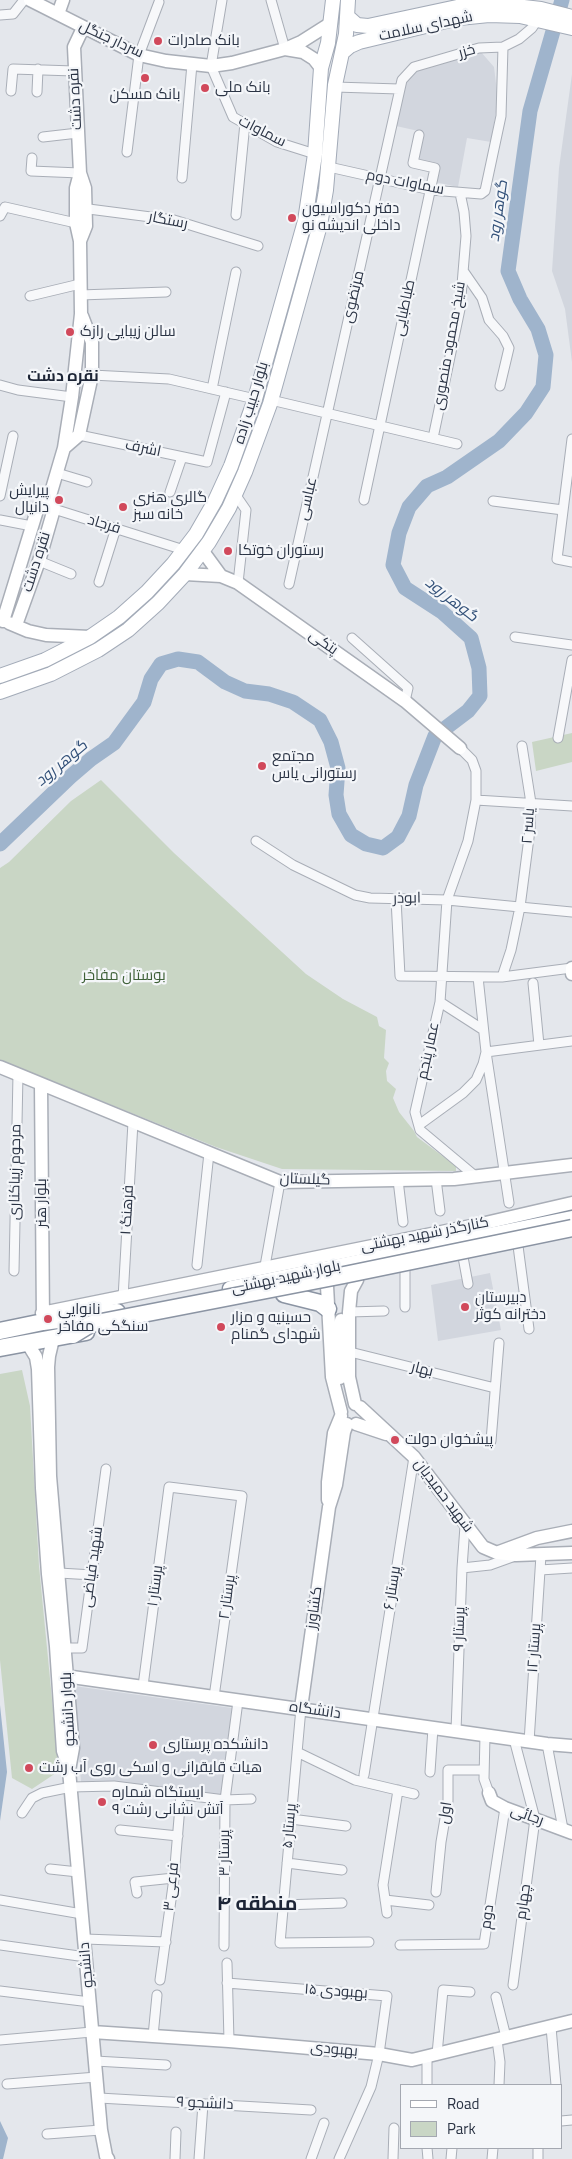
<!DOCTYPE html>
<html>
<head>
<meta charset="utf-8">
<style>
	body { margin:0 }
	#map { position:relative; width:572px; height:2159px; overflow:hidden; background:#e4e7ec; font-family:"Titillium Web",sans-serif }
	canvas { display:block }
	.legend { position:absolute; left:400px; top:2084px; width:162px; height:65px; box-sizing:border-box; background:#f4f6f9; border:1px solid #a4a8b1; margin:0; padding:6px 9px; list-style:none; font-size:15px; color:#2b3445 }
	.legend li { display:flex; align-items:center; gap:10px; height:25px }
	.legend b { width:25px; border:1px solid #a4a8b1 }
</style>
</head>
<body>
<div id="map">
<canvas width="572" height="2159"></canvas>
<ul class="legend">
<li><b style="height:6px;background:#fff"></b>Road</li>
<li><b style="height:14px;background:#c9d6c5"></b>Park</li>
</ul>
</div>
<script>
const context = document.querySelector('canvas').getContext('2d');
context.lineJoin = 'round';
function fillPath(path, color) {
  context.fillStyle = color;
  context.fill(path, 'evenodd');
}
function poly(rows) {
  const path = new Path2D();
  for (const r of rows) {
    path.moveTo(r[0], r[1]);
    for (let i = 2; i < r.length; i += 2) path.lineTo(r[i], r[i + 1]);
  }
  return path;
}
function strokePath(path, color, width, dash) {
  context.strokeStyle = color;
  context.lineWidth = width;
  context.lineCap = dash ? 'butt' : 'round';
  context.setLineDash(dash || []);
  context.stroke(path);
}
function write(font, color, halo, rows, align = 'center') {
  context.font = font + ' "Titillium Web",Cairo,sans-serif';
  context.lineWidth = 4.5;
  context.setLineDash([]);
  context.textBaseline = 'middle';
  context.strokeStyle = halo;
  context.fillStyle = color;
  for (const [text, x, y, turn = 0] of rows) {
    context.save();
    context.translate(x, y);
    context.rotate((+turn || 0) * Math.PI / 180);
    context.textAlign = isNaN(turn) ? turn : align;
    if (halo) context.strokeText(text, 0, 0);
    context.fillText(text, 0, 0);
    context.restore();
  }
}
fillPath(poly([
	[481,52,494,67,498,100,491,142,467,138,458,187,435,182,437,166,417,161,423,132,396,126,406,82,417,71],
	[572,74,572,362,565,309,552,271,559,168],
	[490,1273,501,1330,438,1341,431,1285],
	[74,1686,232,1708,220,1802,81,1782]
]), '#d2d6de');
fillPath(poly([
	[572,733,572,762,536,771,532,742],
	[101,780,174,853,306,974,343,999,377,1017,379,1026,386,1030,384,1058,389,1063,386,1071,387,1081,396,1089,393,1098,399,1112,414,1131,417,1137,456,1166,456,1171,282,1169,216,1147,0,1060,0,868,9,862,71,801],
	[22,1370,30,1406,39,1566,59,1771,32,1789,12,1778,0,1660,0,1374]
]), '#c9d6c5');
fillPath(poly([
	[0,1705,7,1772,0,1821],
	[0,2121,8,2138,3,2159,0,2159]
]), '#9fb4cc');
strokePath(poly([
	[0,844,70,777,91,759,114,743,144,702,151,679,161,664,178,659,198,662,225,682,245,691,269,694,293,702,320,720,331,742,338,768,336,795,339,814,351,835,366,844,383,848,398,837,409,816,416,785,435,736,468,711,480,696,479,668,471,638,442,612,405,588,393,565,399,533,409,507,427,486,447,477,499,441,526,413,543,387,546,355,538,329,520,299,508,271,530,111,562,0]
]), '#9fb4cc', 15);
const street = poly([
	[222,0,211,66,233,117,277,142,315,154],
	[271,0,285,49],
	[0,15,13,14,24,0],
	[335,87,399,89],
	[11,91,13,69,74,71],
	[37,92,38,69],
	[43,137,78,133],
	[127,152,139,55,159,2],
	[32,158,31,171,80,173],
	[329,167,431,190,481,194,485,191,501,116,503,47],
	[182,178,192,64],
	[81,208,174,220,258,246],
	[236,215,245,123],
	[0,216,5,207,76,223],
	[464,272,482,298,489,320,503,336,509,348,500,386],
	[80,295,166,292],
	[30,296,80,284],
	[92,375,169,379,255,399],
	[0,385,18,390,72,397],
	[212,389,236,272],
	[271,400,457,444],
	[79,435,207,462,226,392],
	[433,438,460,309,466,236,464,212,460,193],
	[572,439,557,559,572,562],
	[57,473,87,482],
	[170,492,182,457],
	[235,494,246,510,238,583],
	[0,496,13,436],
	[364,500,435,168,413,163,419,135],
	[493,501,563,510],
	[54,509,184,550],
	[0,520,32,526],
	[39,561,71,574],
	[99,582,116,528],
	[289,584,402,80,414,67,479,48,503,47,519,39,532,28,538,19],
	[515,637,572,645],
	[352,638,408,688,405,701],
	[558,738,572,660],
	[460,748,472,760,476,771,476,800,468,841,447,900,440,1002,415,1112,420,1130,475,1176],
	[476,800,572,806],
	[256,841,293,865,355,895,370,898,447,900,572,912],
	[396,899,400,976,502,977,572,968],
	[502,977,511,950,520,907,530,830,531,803,522,746],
	[533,983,539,1045],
	[440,1002,482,1029],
	[419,1125,463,1093,476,1080,483,1064,486,1052,478,977],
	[436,1179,440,1211],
	[398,1180,403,1222],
	[509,1203,486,1052,572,1041],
	[518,1246,529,1329],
	[463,1257,468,1284],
	[197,1265,209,1153],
	[265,1266,280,1182],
	[405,1270,405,1307],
	[14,1271,18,1074],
	[123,1298,133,1122],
	[349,1312,384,1311],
	[350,1352,495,1388],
	[491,1441,499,1343],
	[462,1568,490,1565,515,1556],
	[540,1570,572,1568],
	[59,1573,93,1575],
	[65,1648,82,1648,106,1469],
	[143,1686,169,1487,242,1496,214,1697],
	[301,1708,280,1943,369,1942],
	[456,1731,462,1568,465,1526],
	[485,1735,484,1779,489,1793],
	[529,1742,541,1555],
	[547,1744,563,1829],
	[297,1752,355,1780,414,1794],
	[430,1772,433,1728],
	[364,1775,414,1457],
	[22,1813,32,1798,42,1793,71,1787,114,1786,225,1800,251,1799],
	[291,1819,346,1826],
	[120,1830,178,1836],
	[287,1863,342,1870],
	[50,1869,78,1872],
	[436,1892,441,1842,448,1801,448,1770,484,1770],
	[137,1893,135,1882,174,1878],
	[0,1900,82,1914],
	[385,1900,429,1905],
	[283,1905,342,1903],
	[387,1913,383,1885,398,1790],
	[85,1939,166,1942],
	[0,1945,86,1957],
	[400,1945,484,1944,505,1808],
	[224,1946,225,1800,238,1701],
	[227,1963,229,2041],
	[160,1980,174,1878,181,1794],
	[227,1983,387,1996,379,2054,371,2087,339,2159],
	[513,1985,535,1819,514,1739],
	[0,1991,90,2002],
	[496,1997,506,2037],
	[551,2027,556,2085],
	[153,2036,157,1995],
	[0,2040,92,2032],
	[497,2040,500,2062,499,2085],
	[437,2054,443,1990,470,1992],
	[95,2061,166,2065],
	[7,2084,97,2077],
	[427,2085,427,2057],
	[99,2098,311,2110],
	[561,2121,572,2120],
	[47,2134,101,2130],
	[427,2148,428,2159],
	[175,2159,176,2132],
	[199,2159,203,2104],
	[311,2159,324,2123],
	[393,2159,394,2128],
	[451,2159,452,2148],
	[492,2159,493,2148],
	[538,2159,538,2148]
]);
const secondary = poly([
	[30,0,139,55,166,61,211,66,232,63,285,49,301,42,331,23],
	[58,14,63,0],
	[285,49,303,52,314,59,321,68],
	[80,173,85,188,86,226,80,241],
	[64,448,79,435,92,375,92,342,82,316],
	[202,550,221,576],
	[185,574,221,576,238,583,405,701,460,748],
	[3,621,38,507,49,499,64,448,72,397,81,314,80,241,76,223,76,188,80,173,74,47,83,28],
	[9,623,28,631,46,635,90,637],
	[16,625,39,561,54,509,49,499],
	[572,968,572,974],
	[0,1067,280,1182,454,1179,572,1165],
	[41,1084,43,1321],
	[327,1286,332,1377,341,1412],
	[42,1313,481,1224,572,1203],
	[53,1339,49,1356,48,1367,50,1476,73,1748,69,1770,101,2130,106,2156,108,2159],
	[28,1344,36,1357,38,1369,42,1488,48,1574,56,1646,63,1751,69,1768],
	[340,1378,341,1320],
	[355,1404,349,1377,349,1312,351,1291,357,1280],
	[360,1407,414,1457,483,1547,497,1553,516,1555,572,1553],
	[356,1424,386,1434],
	[328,1500,328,1482,334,1433,341,1416],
	[499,1552,537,1538,572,1531],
	[58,1675,547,1744,572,1746],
	[301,1708,329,1507,336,1485,344,1432,347,1424],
	[489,1793,492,1801,505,1808,572,1833],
	[92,2032,229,2041,379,2054,412,2060,572,2021]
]);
const primary = poly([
	[348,17,357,25,368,26,457,7,490,3,541,9,572,17],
	[343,52,350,46,359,42,459,18,489,15,520,16,572,28],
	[0,676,45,660,90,637,119,617,147,592,173,564,196,534,215,501,231,466,255,399,305,221,315,154,321,68,328,43,333,0],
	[0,692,51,674,98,650,128,630,158,603,185,574,209,542,229,508,245,472,270,404,320,225,326,190,335,85,346,34,348,0]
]);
const highway = poly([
	[231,1289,572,1219],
	[284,1294,320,1303,328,1309],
	[0,1331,43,1322,117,1312],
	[0,1348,86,1332]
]);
strokePath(street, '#a9aeb7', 11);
strokePath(secondary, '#a9aeb7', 15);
strokePath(primary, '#a3abb8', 16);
strokePath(highway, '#8b94a3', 19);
strokePath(street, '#f7f8fa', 9);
strokePath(secondary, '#fff', 12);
strokePath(primary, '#fff', 14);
strokePath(highway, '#fff', 16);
const highwayBridge = poly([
	[73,1335,91,1324,344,1275,572,1228]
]);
strokePath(highwayBridge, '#8b94a3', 19, []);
strokePath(highwayBridge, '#fff', 16);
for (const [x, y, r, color] of [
	[158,41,5,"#d1495b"],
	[145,78,5,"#d1495b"],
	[205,88,5,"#d1495b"],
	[292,218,5,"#d1495b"],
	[70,332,5,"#d1495b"],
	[59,500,5,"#d1495b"],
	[123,507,5,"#d1495b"],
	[228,551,5,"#d1495b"],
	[262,766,5,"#d1495b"],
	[465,1307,5,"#d1495b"],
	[48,1319,5,"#d1495b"],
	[221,1327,5,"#d1495b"],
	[395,1440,5,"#d1495b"],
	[153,1745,5,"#d1495b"],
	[29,1768,5,"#d1495b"],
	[102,1802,5,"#d1495b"]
]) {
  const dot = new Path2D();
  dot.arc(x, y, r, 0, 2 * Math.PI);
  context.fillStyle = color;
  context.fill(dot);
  strokePath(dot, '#f4f6f9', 2);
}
write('15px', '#2b3445', '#f4f6f9', [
	["شهدای سلامت",426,27,-12],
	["سردار جنگل",111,40,25],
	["خزر",467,52,-15],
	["نقره دشت",76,99,-93],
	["سماوات",262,132,27],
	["سماوات دوم",405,183,11],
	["رستگار",168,221,11],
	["مرتضوی",354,297,-77],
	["طباطبایی",405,308,-78],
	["شیخ محمود منصوری",450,346,-80],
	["بلوار حبیب زاده",252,403,-73],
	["اشرف",143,449,12],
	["عباسی",308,499,-77],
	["فرجاد",104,525,17],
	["نقره دشت",37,562,-72],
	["پتکی",323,643,35],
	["یاسر ۲",529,826,-86],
	["ابوذر",407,899,-1],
	["عمار پنجم",429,1051,-78],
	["مرحوم زیباکناری",16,1172,-89],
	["گیلستان",305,1180,2],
	["بلوار هنر",42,1203,-90],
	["فرهنگ ۱",128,1210,-87],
	["کنارگذر شهید بهشتی",425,1235,-11],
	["بلوار شهید بهشتی",286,1278,-12],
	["بهار",422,1370,14],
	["شهید حمیدیان",443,1496,53],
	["شهید فیاضی",93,1567,-82],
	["پرستار ۱",156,1586,-83],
	["پرستار ۶",393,1588,-81],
	["پرستار ۲",228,1597,-82],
	["کشاورز",315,1608,-82],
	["پرستار ۹",460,1629,-88],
	["پرستار ۱۲",535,1648,-86],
	["بلوار دانشجو",69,1709,-93],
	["دانشگاه",315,1711,8],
	["اول",446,1813,-81],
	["رجائی",527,1816,20],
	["پرستار ۵",290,1826,-85],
	["پرستار ۳",225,1853,-90],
	["فرعی ۳",172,1887,-84],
	["چهارم",524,1902,-82],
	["دوم",488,1917,-82],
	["دانشجو",87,1965,-95],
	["بهبودی ۱۵",336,1992,4],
	["بهبودی",334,2050,5],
	["دانشجو ۹",205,2104,3]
]);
write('15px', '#2b3445', '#f4f6f9', [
	["بانک صادرات",168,41],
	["بانک ملی",215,88],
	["بانک مسکن",145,95,"center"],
	["دفتر دکوراسیون",302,209],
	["داخلی اندیشه نو",302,226],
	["سالن زیبایی رازک",80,332],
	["پیرایش",49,491,"right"],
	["دانیال",49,508,"right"],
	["گالری هنری",133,498],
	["خانه سبز",133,515],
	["رستوران خوتکا",238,551],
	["مجتمع",272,757],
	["رستورانی یاس",272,774],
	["دبیرستان",475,1298],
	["دخترانه کوثر",475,1315],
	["نانوایی",58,1310],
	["سنگکی مفاخر",58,1327],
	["حسینیه و مزار",231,1318],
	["شهدای گمنام",231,1335],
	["پیشخوان دولت",405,1440],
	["دانشکده پرستاری",163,1745],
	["هیات قایقرانی و اسکی روی آب رشت",39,1768],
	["ایستگاه شماره",112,1793],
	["۹ آتش نشانی رشت",112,1810]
], 'left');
write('15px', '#3f6138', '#f4f6f9', [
	["بوستان مفاخر",124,976]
]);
write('italic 16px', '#34527a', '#f4f6f9', [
	["گوهر رود",499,211,-82],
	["گوهر رود",451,600,38],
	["گوهر رود",62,764,-40]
]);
write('bold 16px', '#1d2536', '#f4f6f9', [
	["نقره دشت",63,377]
]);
write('bold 20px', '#1d2536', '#f4f6f9', [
	["منطقه ۴",257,1905]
]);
</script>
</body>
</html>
